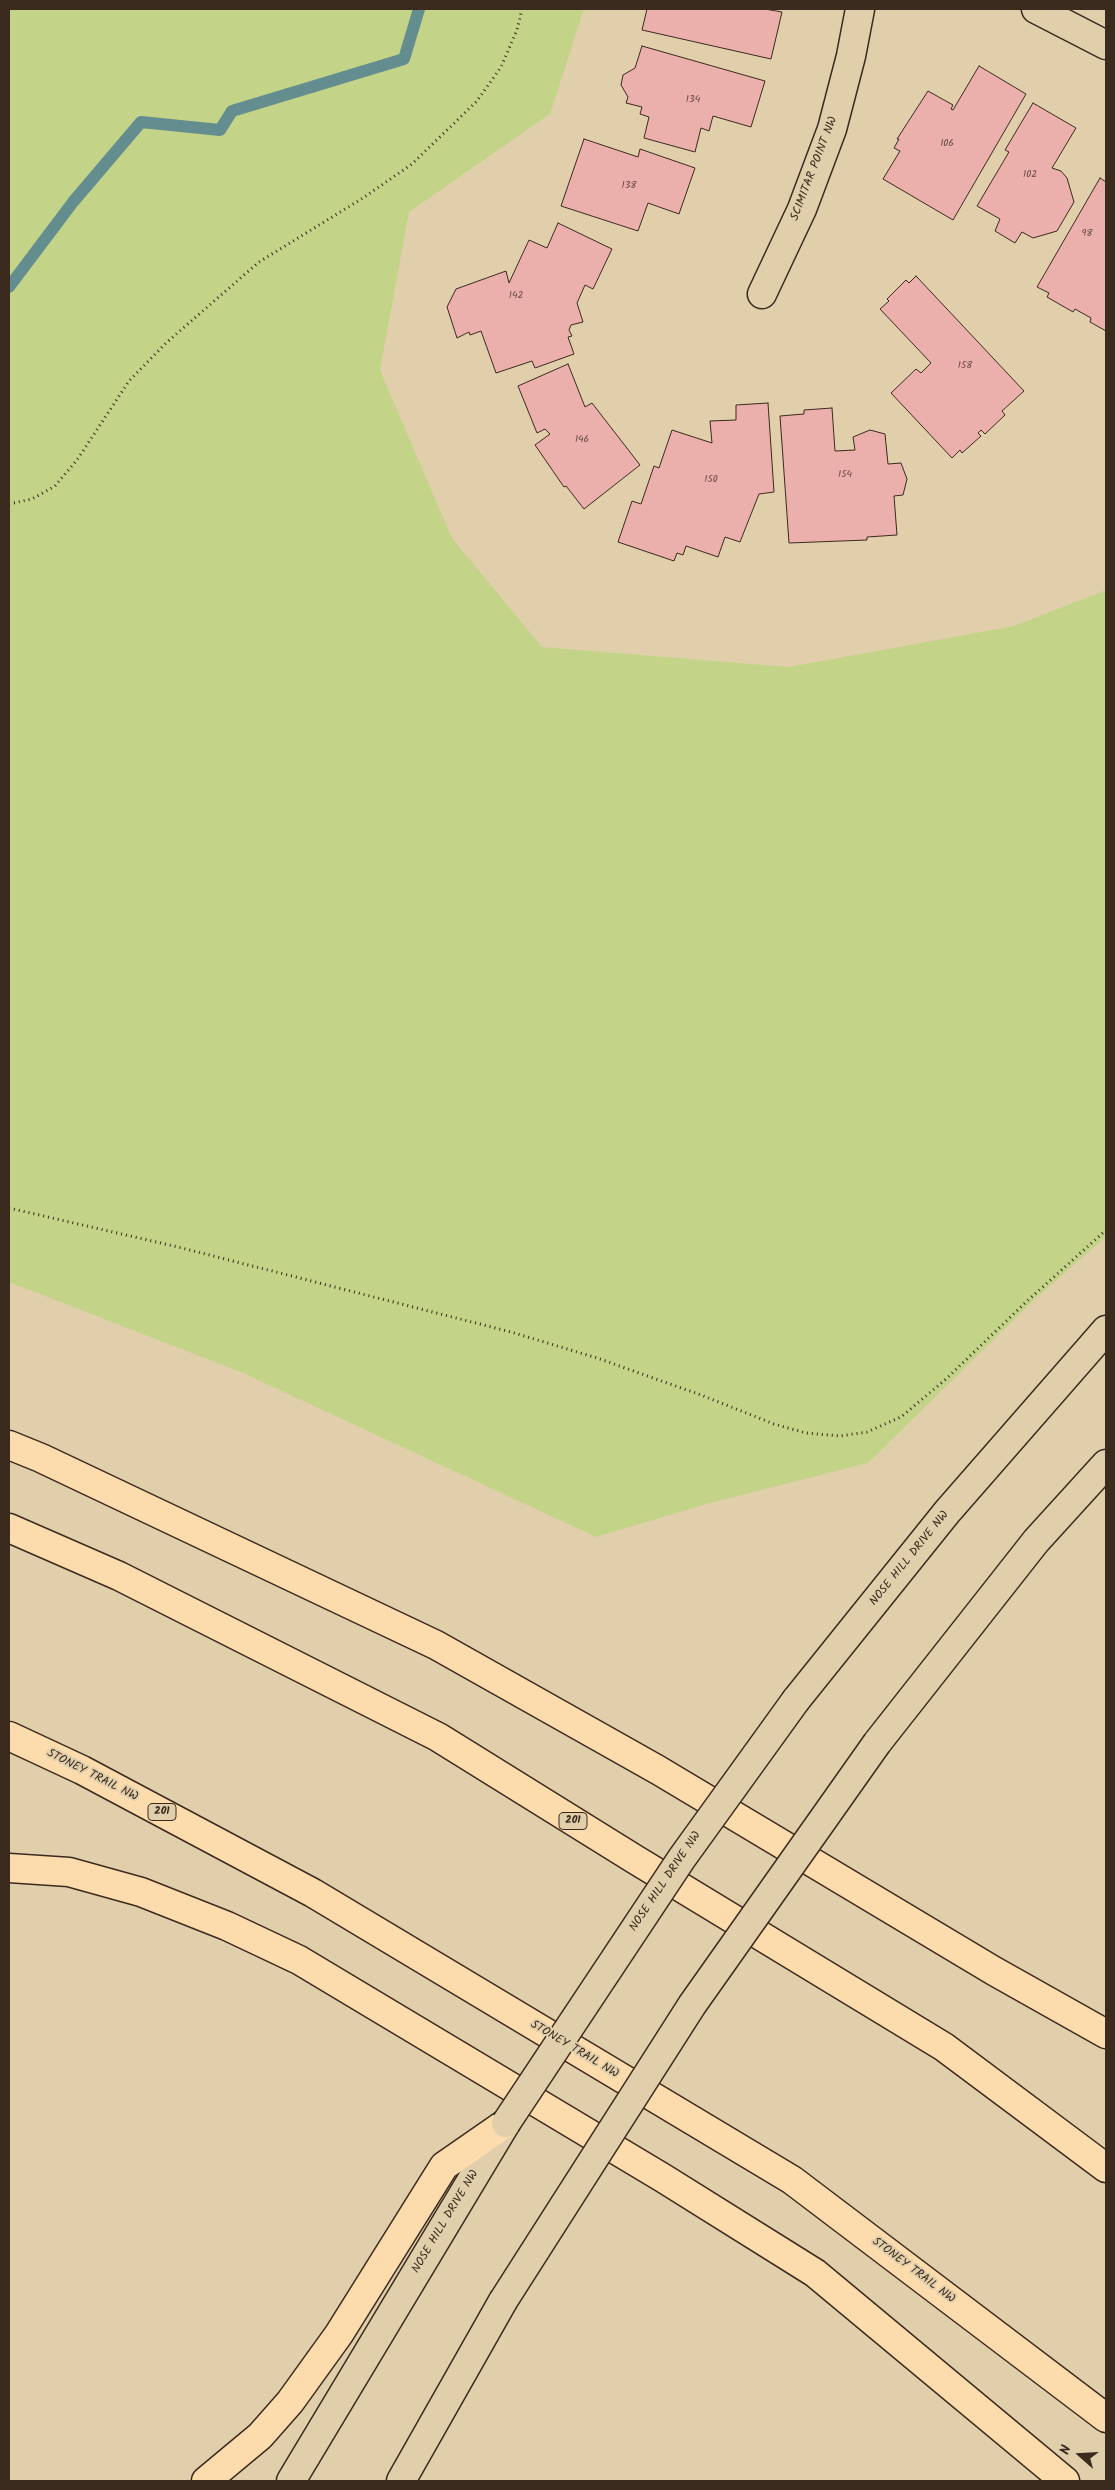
<!DOCTYPE html>
<html>
<head>
<meta charset="utf-8">
<style>
	body { margin:0 }
	#map { position:relative; width:1115px; height:2490px; overflow:hidden; background:#e1cfac; font-family:Kalam,sans-serif }
	canvas { display:block }
	.frame { position:absolute; inset:0; border:10px solid #3b2a1e; pointer-events:none }
	.north { position:absolute; left:1055px; top:2430px; width:50px; height:50px; -webkit-text-stroke:4px #e1cfac; paint-order:stroke; rotate:289deg; font-size:14px; font-weight:700; line-height:20px; text-align:center; color:#3b2a1e }
	.north::after { content:''; display:block; margin:auto; width:18px; height:22px; background:#3b2a1e; clip-path:polygon(50% 0,100% 100%,50% 72%,0 100%) }
</style>
</head>
<body>
<div id="map">
<canvas width="1115" height="2490"></canvas>
<div class="frame"></div>
<div class="north">N</div>
</div>
<script>
const context = document.querySelector('canvas').getContext('2d');
context.lineJoin = 'round';
function fillPath(path, color) {
  context.fillStyle = color;
  context.fill(path, 'evenodd');
}
function poly(rows) {
  const path = new Path2D();
  for (const r of rows) {
    path.moveTo(r[0], r[1]);
    for (let i = 2; i < r.length; i += 2) path.lineTo(r[i], r[i + 1]);
  }
  return path;
}
function strokePath(path, color, width, dash) {
  context.strokeStyle = color;
  context.lineWidth = width;
  context.lineCap = dash ? 'butt' : 'round';
  context.setLineDash(dash || []);
  context.stroke(path);
}
function write(font, color, halo, rows, align = 'center') {
  context.font = font + ' Kalam,sans-serif';
  context.lineWidth = 4;
  context.setLineDash([]);
  context.textBaseline = 'middle';
  context.strokeStyle = halo;
  context.fillStyle = color;
  for (const [text, x, y, turn = 0] of rows) {
    context.save();
    context.translate(x, y);
    context.rotate((+turn || 0) * Math.PI / 180);
    context.textAlign = isNaN(turn) ? turn : align;
    if (halo) context.strokeText(text, 0, 0);
    context.fillText(text, 0, 0);
    context.restore();
  }
}
fillPath(poly([
	[9,9,584,9,550,114,409,212,380,370,452,538,542,647,789,667,1014,626,1106,590,1106,1237,1035,1299,868,1463,710,1503,596,1537,243,1373,9,1282]
]), '#c3d488');
strokePath(poly([
	[9,287,73,202,141,122,220,130,232,111,404,59,419,9]
]), '#648d8f', 12);
const building = poly([
	[647,9,765,9,782,12,771,59,642,30,647,9],
	[642,46,765,81,751,127,713,116,709,131,701,128,695,152,644,138,649,117,640,114,642,107,626,103,628,97,621,85,623,75,635,68,642,46],
	[979,66,1026,94,953,220,883,179,900,151,894,148,899,139,897,139,928,91,953,105,951,109,953,110,979,66],
	[1033,103,1076,128,1052,168,1061,171,1067,178,1074,202,1057,231,1033,238,1022,232,1015,243,995,231,1000,219,977,206,1009,152,1005,150,1033,103],
	[584,139,638,157,640,149,695,168,679,214,648,203,638,231,561,206,584,139],
	[1100,178,1106,182,1106,331,1090,322,1091,318,1075,309,1073,312,1047,297,1049,293,1037,287,1100,178],
	[558,223,612,249,593,289,585,285,577,303,583,322,571,325,569,330,572,336,568,337,574,354,535,368,532,361,496,373,481,331,470,335,469,332,457,338,447,307,456,289,506,271,509,283,529,240,547,248,558,223],
	[916,276,1024,391,1002,411,1005,415,985,434,981,430,978,433,981,436,962,453,960,450,952,458,891,393,916,369,921,373,931,363,880,309,889,301,887,299,906,280,909,283,916,276],
	[568,364,585,407,592,403,640,465,584,509,566,486,564,487,535,445,550,434,545,429,537,433,518,386,568,364],
	[768,403,774,492,759,494,740,542,725,537,718,557,686,546,683,555,677,553,674,561,618,542,632,501,641,504,654,466,659,468,672,430,712,443,710,421,736,420,736,405,768,403],
	[832,408,835,451,855,450,853,437,870,430,885,434,888,464,901,463,907,479,903,495,894,496,897,535,867,537,867,540,789,543,780,416,804,414,804,410,832,408]
]);
fillPath(building, '#ebafac');
strokePath(building, '#3b2a1e', 1);
const minor = poly([
	[1036,9,1106,45],
	[762,294,802,209,832,129,851,56,860,9]
]);
const secondary = poly([
	[796,1700,947,1512,1106,1330],
	[877,1743,1036,1541,1106,1464],
	[291,2481,506,2123],
	[401,2481,503,2301]
]);
const motorway = poly([
	[9,1445,41,1458,436,1645,658,1770,994,1971,1106,2034],
	[9,1528,119,1576,438,1737,636,1860,944,2047,1106,2168],
	[9,1736,82,1770,313,1893,792,2180,1106,2418],
	[9,1868,69,1872,141,1892,227,1926,299,1960,663,2178,815,2273,1065,2481],
	[206,2481,260,2436,290,2402,339,2334,444,2166,506,2123]
]);
strokePath(minor, '#3b2a1e', 31);
strokePath(secondary, '#3b2a1e', 31);
strokePath(motorway, '#3b2a1e', 31);
strokePath(poly([
	[9,504,32,499,55,486,77,460,129,381,166,343,259,262,363,198,412,164,477,101,501,67,517,30,522,9],
	[9,1208,178,1247,511,1332,597,1358,701,1395,774,1424,806,1433,840,1436,867,1432,901,1417,946,1379,1025,1303,1106,1230]
]), '#3b2a1e', 3, [1, 4]);
strokePath(minor, '#e1cfac', 28);
strokePath(secondary, '#e1cfac', 28);
strokePath(motorway, '#fcdcac', 28);
const secondaryBridge = poly([
	[506,2123,682,1858,796,1700],
	[503,2301,692,2005,877,1743]
]);
strokePath(secondaryBridge, '#3b2a1e', 31, []);
strokePath(secondaryBridge, '#e1cfac', 28);
write('10px', '#674b42', null, [
	["134",693,100],
	["106",947,144],
	["102",1030,175],
	["138",629,186],
	["98",1087,234],
	["142",516,296],
	["158",965,366],
	["146",582,440],
	["154",845,475],
	["150",711,480]
]);
for (const [x, y, w] of [
	[162,1812,28],
	[573,1821,28]
]) {
  const box = new Path2D();
  box.roundRect(x - w / 2, y - 8.5, w, 17, 4);
  context.fillStyle = '#e1cfac';
  context.fill(box);
  strokePath(box, '#3b2a1e', 1);
}
write('bold 11px', '#3b2a1e', null, [
	["201",162,1812],
	["201",573,1821]
]);
write('12px', '#3b2a1e', '#e1cfac', [
	["SCIMITAR POINT NW",815,169,-69],
	["NOSE HILL DRIVE NW",910,1559,-51],
	["STONEY TRAIL NW",92,1776,27],
	["NOSE HILL DRIVE NW",666,1882,-56],
	["STONEY TRAIL NW",574,2050,31],
	["NOSE HILL DRIVE NW",446,2222,-59],
	["STONEY TRAIL NW",913,2271,37]
]);
</script>
</body>
</html>
